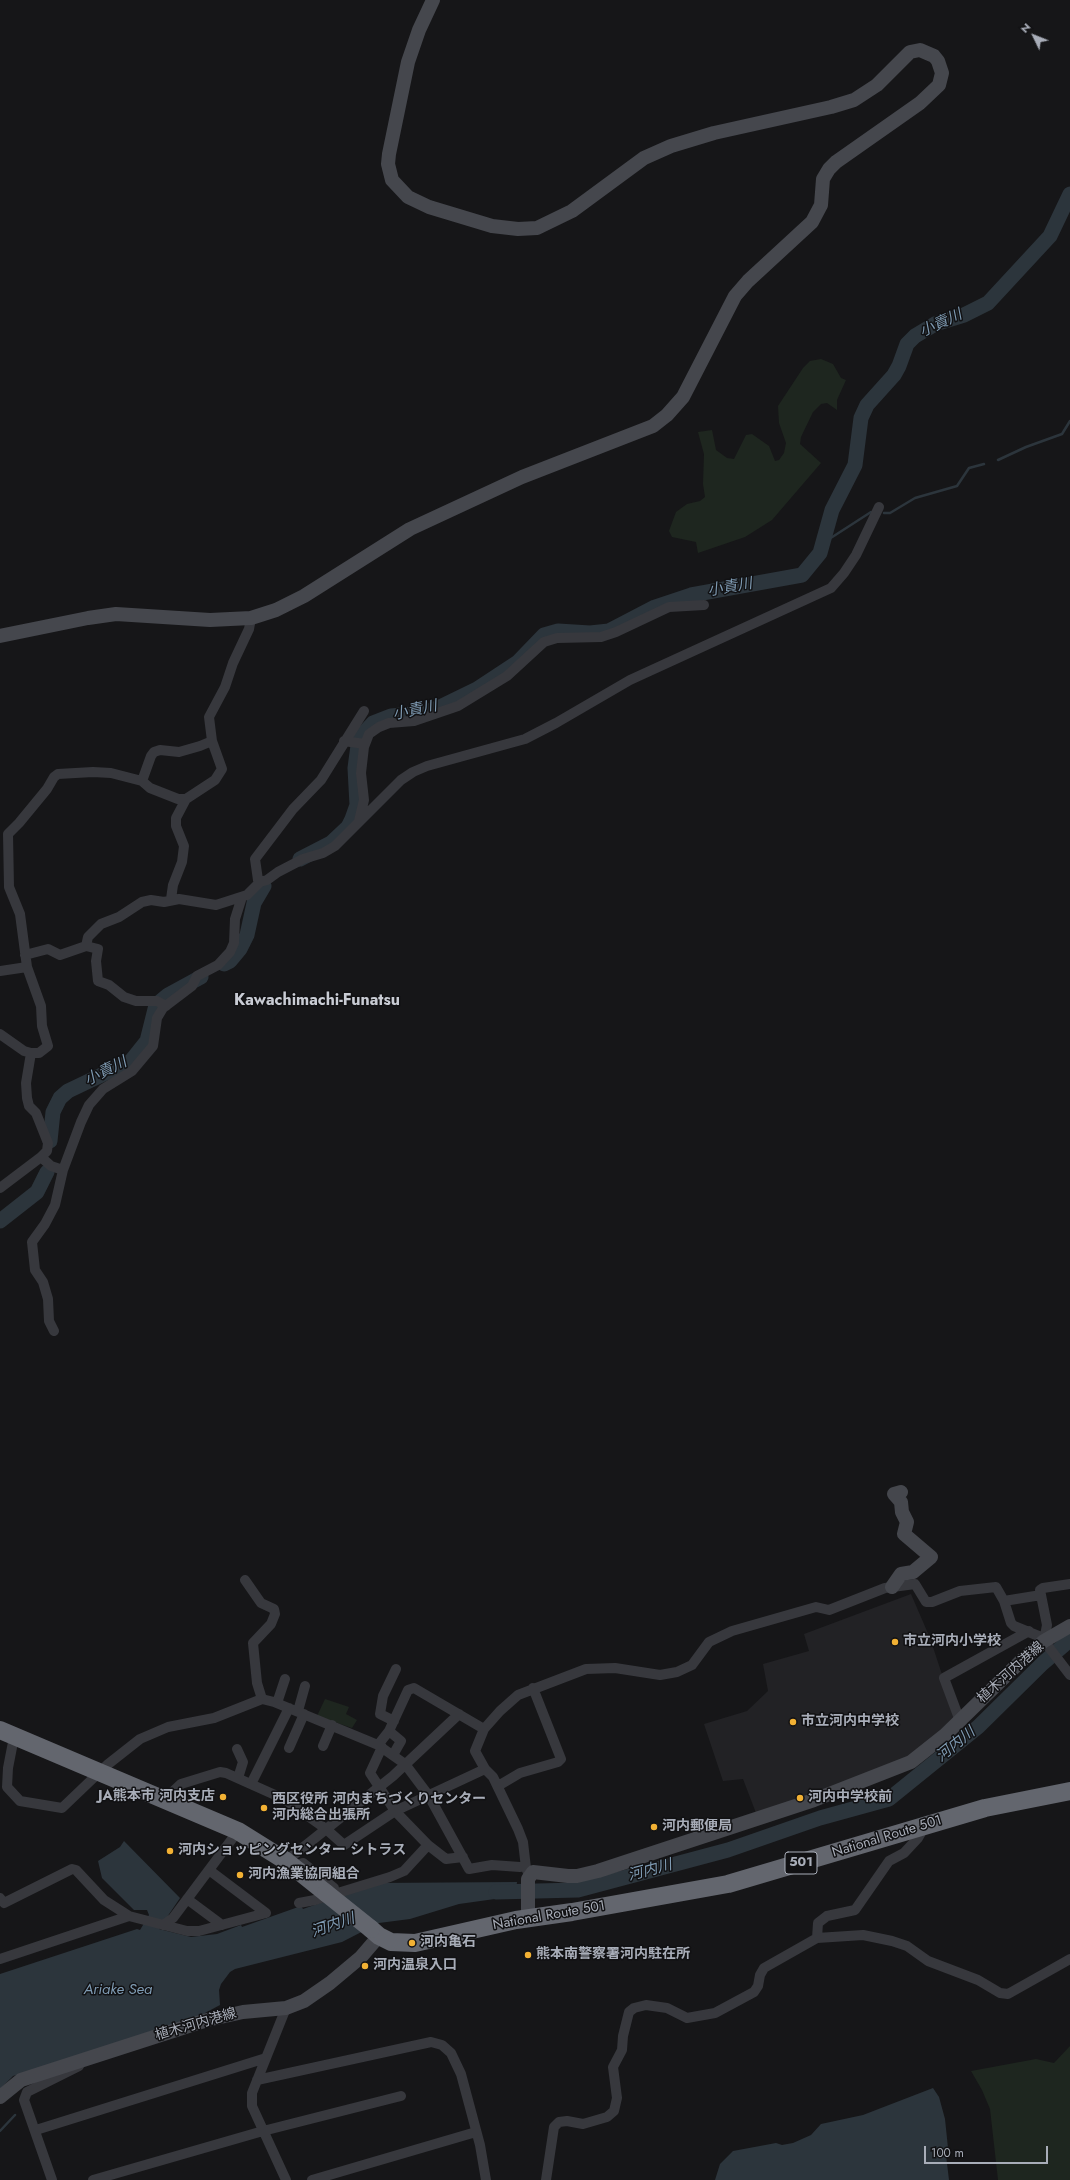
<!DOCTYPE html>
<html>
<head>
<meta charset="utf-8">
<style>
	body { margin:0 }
	#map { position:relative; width:1070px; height:2180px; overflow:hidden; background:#161618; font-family:Jost,sans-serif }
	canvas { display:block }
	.north { position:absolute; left:1014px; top:16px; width:40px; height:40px; -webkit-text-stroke:3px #111113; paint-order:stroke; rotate:313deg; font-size:11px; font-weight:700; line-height:16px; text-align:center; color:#a8adb8 }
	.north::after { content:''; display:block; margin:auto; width:14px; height:18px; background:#a8adb8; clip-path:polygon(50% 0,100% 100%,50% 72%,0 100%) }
	.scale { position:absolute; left:924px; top:2146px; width:124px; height:18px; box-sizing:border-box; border:2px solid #a8adb8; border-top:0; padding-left:5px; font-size:12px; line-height:14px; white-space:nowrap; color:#a8adb8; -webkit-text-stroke:3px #111113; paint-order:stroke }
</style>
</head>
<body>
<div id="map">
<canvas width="1070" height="2180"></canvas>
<div class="north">N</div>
<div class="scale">100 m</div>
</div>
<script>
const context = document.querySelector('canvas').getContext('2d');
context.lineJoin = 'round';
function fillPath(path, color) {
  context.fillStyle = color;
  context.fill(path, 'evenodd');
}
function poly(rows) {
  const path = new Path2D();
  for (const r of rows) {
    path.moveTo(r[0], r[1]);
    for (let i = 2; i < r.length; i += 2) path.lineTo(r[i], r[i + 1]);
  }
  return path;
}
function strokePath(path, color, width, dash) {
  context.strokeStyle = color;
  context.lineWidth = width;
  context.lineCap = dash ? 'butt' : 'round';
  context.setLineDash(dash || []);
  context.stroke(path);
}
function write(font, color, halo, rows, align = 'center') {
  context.font = font + ' Jost,"Noto Sans JP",sans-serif';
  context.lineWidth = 3;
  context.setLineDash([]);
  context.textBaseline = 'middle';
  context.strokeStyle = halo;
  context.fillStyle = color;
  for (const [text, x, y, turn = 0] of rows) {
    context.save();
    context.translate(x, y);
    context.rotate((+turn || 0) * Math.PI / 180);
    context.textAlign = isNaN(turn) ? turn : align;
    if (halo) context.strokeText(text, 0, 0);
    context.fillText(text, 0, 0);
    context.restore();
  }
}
fillPath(poly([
	[911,1594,930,1638,957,1720,917,1753,844,1783,756,1813,743,1779,723,1781,704,1724,747,1711,768,1691,763,1664,809,1651,804,1634]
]), '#222225');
fillPath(poly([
	[821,359,833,364,841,378,846,380,837,400,837,410,827,403,821,404,813,412,801,437,800,444,821,463,772,520,745,537,698,553,696,542,672,537,669,531,676,512,687,504,700,501,705,497,703,484,704,454,698,432,712,430,716,450,727,458,734,459,746,435,752,434,769,446,775,461,779,460,784,453,786,443,779,423,778,406,803,368,810,361],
	[325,1699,349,1707,346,1714,357,1720,352,1728,317,1716],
	[1070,2046,1070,2180,998,2180,990,2109,982,2090,971,2071,1036,2059,1054,2063]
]), '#1e261f');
fillPath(poly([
	[124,1841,180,1898,159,1929,191,1937,217,1934,241,1925,242,1927,301,1906,303,1909,377,1883,517,1882,515,1899,502,1898,459,1904,410,1919,379,1923,342,1942,235,1969,230,1972,221,1984,219,1990,220,2005,188,2022,13,2076,0,2089,0,1974,137,1929,140,1930,149,1915,147,1910,134,1910,102,1878,98,1861,120,1847],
	[933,2088,939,2097,945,2119,948,2148,946,2155,949,2180,715,2180,720,2164,733,2151,776,2143,782,2145,793,2143,811,2135,821,2124,863,2115]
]), '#2c353c');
strokePath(poly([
	[998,460,1026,447,1062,434,1070,421],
	[884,513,890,513,915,498,957,486,969,468,984,464],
	[823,543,871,512],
	[0,2131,15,2115]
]), '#2c353c', 2.5);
strokePath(poly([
	[300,859,331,843,348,827,352,819,357,805,355,768,359,738,373,723,391,716,423,713,440,707,477,689,518,662,544,635,558,631,590,633,609,631,655,607,691,595,802,575,820,553,832,510,855,465,861,418,867,405,894,375,899,366,907,344,915,336,935,324,964,315,988,303,1050,236,1070,194],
	[224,964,230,961,240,949,247,935,254,903,264,886],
	[50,1141,53,1112,60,1098,68,1091,131,1061,147,1041,156,1005,168,995,201,977],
	[0,1221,37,1192,47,1172],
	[496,1892,578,1890,728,1850,820,1818,889,1799,978,1727,1043,1663,1070,1640]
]), '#2c353c', 15);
strokePath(poly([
	[344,741,365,744],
	[142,781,150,788,178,799,186,799],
	[359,821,364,800,361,773,364,747,369,734,379,727,389,723,414,721,458,706,507,676,544,642,557,638,601,637,616,632,669,607,704,605],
	[260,882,258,880,255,859,293,809,321,780,364,711],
	[171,899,173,885,182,862,184,846,176,826,176,818,186,799,215,780,222,769,212,741,209,717,225,687,233,663,249,629,251,618],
	[86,946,88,937,101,924,119,917,142,902,151,900,164,902,179,899,216,905,247,895,260,882,267,880,278,872,303,859,323,853,335,846,401,780,413,772,427,766,525,739,556,723,630,680,831,588,844,573,856,555,879,507],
	[25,955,48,949,60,955,86,946,98,949,96,961,98,981,109,985,124,997,136,1001,157,1001,166,1006],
	[0,971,27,967],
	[0,1034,24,1051,31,1053],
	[41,1157,51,1166,63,1170],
	[0,1188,41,1157,47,1151,48,1143,36,1113,29,1106,27,1098,26,1083,31,1053,39,1053,48,1046,42,1026,41,1006,27,967,20,914,9,887,8,834,19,823,47,789,54,777,58,774,93,772,111,773,142,781,151,756,154,752,160,750,179,752,200,746,212,741],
	[54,1331,49,1321,48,1299,43,1282,35,1270,32,1242,45,1224,55,1205,63,1170,81,1122,89,1105,103,1089,132,1071,153,1046,157,1018,163,1008,192,986,197,976,218,965,230,952,234,943,235,919,242,897],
	[245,1580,261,1603,274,1609,275,1614,271,1624,253,1643,257,1683,262,1699],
	[1041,1595,1047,1625,1044,1641],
	[1004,1601,1011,1623,1014,1626,1041,1637,1070,1675],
	[277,1703,285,1679],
	[298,1711,305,1686],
	[394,1721,380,1714,383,1696,396,1669],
	[960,1721,944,1678,1029,1631],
	[389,1731,401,1741,393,1755],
	[14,1737,8,1768,7,1787,20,1801,62,1808,107,1765,140,1739,168,1727,214,1718,262,1699,274,1702,378,1745,405,1764,429,1796,469,1869,492,1865,520,1867],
	[378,1745,389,1731,408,1690,414,1688,484,1729],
	[323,1746,332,1725],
	[289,1748,304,1714],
	[237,1749,243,1762,238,1778],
	[251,1784,289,1708],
	[498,1786,520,1773,558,1762,561,1759,533,1688],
	[165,1799,181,1784,220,1772,226,1773,284,1799,326,1829,344,1845,395,1811,485,1769],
	[428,1845,446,1859,463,1857],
	[286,1861,393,1776,459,1714],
	[294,1866,303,1863,334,1888],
	[209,1870,266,1913],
	[529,1875,526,1868,523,1842,518,1829,493,1777,485,1769,475,1751,484,1729,500,1711,518,1695,586,1669,615,1668,660,1675,677,1672,692,1665,709,1642,732,1631,816,1607,829,1610,885,1588,915,1584,926,1602,932,1602,960,1591,996,1587,1004,1601,1041,1595,1040,1590,1043,1588,1070,1584],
	[0,1898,4,1903,72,1869,76,1870,104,1900,129,1916,187,1931,199,1931,266,1913],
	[187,1899,222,1925],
	[299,1903,315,1900,390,1877,404,1871,428,1845,395,1811,370,1773,382,1747],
	[163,1925,173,1918,238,1831],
	[817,1938,818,1923,827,1916,855,1910,889,1861,904,1853,918,1838,925,1826],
	[0,1959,129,1916],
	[286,2008,252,2093,252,2106,286,2180],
	[257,2080,431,2042,442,2045,451,2053,461,2074,480,2145,486,2180],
	[36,2130,266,2058],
	[52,2180,24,2100,27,2092,79,2066],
	[93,2180,263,2131,401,2096],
	[312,2180,476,2132],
	[546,2180,554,2127,559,2122,567,2121,583,2124,607,2117,614,2111,617,2098,613,2067,622,2050,623,2036,629,2012,634,2008,646,2005,667,2008,687,2018,715,2013,754,1992,758,1986,760,1975,764,1968,817,1938,863,1935,892,1941,907,1946,928,1961,978,1980,1000,1993,1008,1994,1070,1959]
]), '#37383d', 10);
strokePath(poly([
	[0,636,88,618,116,614,210,620,251,618,276,610,304,596,410,529,522,477,653,426,667,415,683,397,735,296,748,281,812,222,821,205,823,179,829,169,836,162,920,103,939,85,942,73,938,61,934,56,920,50,910,52,877,85,854,100,831,107,714,133,671,146,644,158,572,211,537,228,518,229,492,226,429,207,408,197,392,180,388,164,389,154,408,62,419,30,433,0],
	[892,1587,901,1574,913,1572,931,1557,904,1534,907,1522,902,1512,901,1502,894,1494,901,1492],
	[528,1918,528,1879,533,1872,568,1876,577,1876,598,1871,814,1800,911,1762,945,1735,1021,1661,1044,1641,1070,1626],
	[0,2097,21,2080,207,2020,243,2012,286,2008,304,2001,330,1983,361,1957,379,1936]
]), '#45474d', 14);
strokePath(poly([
	[0,1730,238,1831,286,1861,326,1893],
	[371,1929,379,1936,391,1942,415,1943,516,1920,572,1912,728,1884,985,1808,1070,1791]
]), '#63666e', 18);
strokePath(poly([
	[326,1893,371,1929]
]), '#63666e', 18);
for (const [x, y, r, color] of [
	[895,1642,4,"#f2b134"],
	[793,1722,4,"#f2b134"],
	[223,1797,4,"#f2b134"],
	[800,1798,4,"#f2b134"],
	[264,1808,4,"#f2b134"],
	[654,1827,4,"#f2b134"],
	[170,1851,4,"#f2b134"],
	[240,1875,4,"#f2b134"],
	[412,1943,4,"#f2b134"],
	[528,1955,4,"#f2b134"],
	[365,1966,4,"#f2b134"]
]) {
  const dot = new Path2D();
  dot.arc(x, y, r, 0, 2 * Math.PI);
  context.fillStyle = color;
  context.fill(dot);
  strokePath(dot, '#111113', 1.5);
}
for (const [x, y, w] of [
	[801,1863,32]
]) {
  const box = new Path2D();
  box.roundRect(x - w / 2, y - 11, w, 22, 3);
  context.fillStyle = '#111113';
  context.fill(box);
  strokePath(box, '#a8adb8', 1);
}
write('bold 13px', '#a8adb8', null, [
	["501",801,1863]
]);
write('bold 14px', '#a8adb8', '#111113', [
	["市立河内小学校",903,1642],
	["市立河内中学校",801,1722],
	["JA熊本市 河内支店",215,1797,"right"],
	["河内中学校前",808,1798],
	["西区役所 河内まちづくりセンター",272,1800],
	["河内総合出張所",272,1816],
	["河内郵便局",662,1827],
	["河内ショッピングセンター シトラス",178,1851],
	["河内漁業協同組合",248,1875],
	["河内亀石",420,1943],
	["熊本南警察署河内駐在所",536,1955],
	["河内温泉入口",373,1966]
], 'left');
write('14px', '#a8adb8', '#111113', [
	["植木河内港線",1011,1673,-42],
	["National Route 501",887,1837,-17],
	["National Route 501",549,1916,-10],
	["植木河内港線",196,2025,-16]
]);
write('italic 15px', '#7f9bb3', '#111113', [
	["小責川",941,324,-25],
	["小責川",730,588,-10],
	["小責川",415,711,-12],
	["小責川",106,1072,-27],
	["河内川",956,1745,-39],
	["河内川",650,1871,-15],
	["河内川",333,1926,-19],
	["Ariake Sea",118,1990]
]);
write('bold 16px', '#c9ccd4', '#111113', [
	["Kawachimachi-Funatsu",317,1001]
]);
</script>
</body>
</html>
